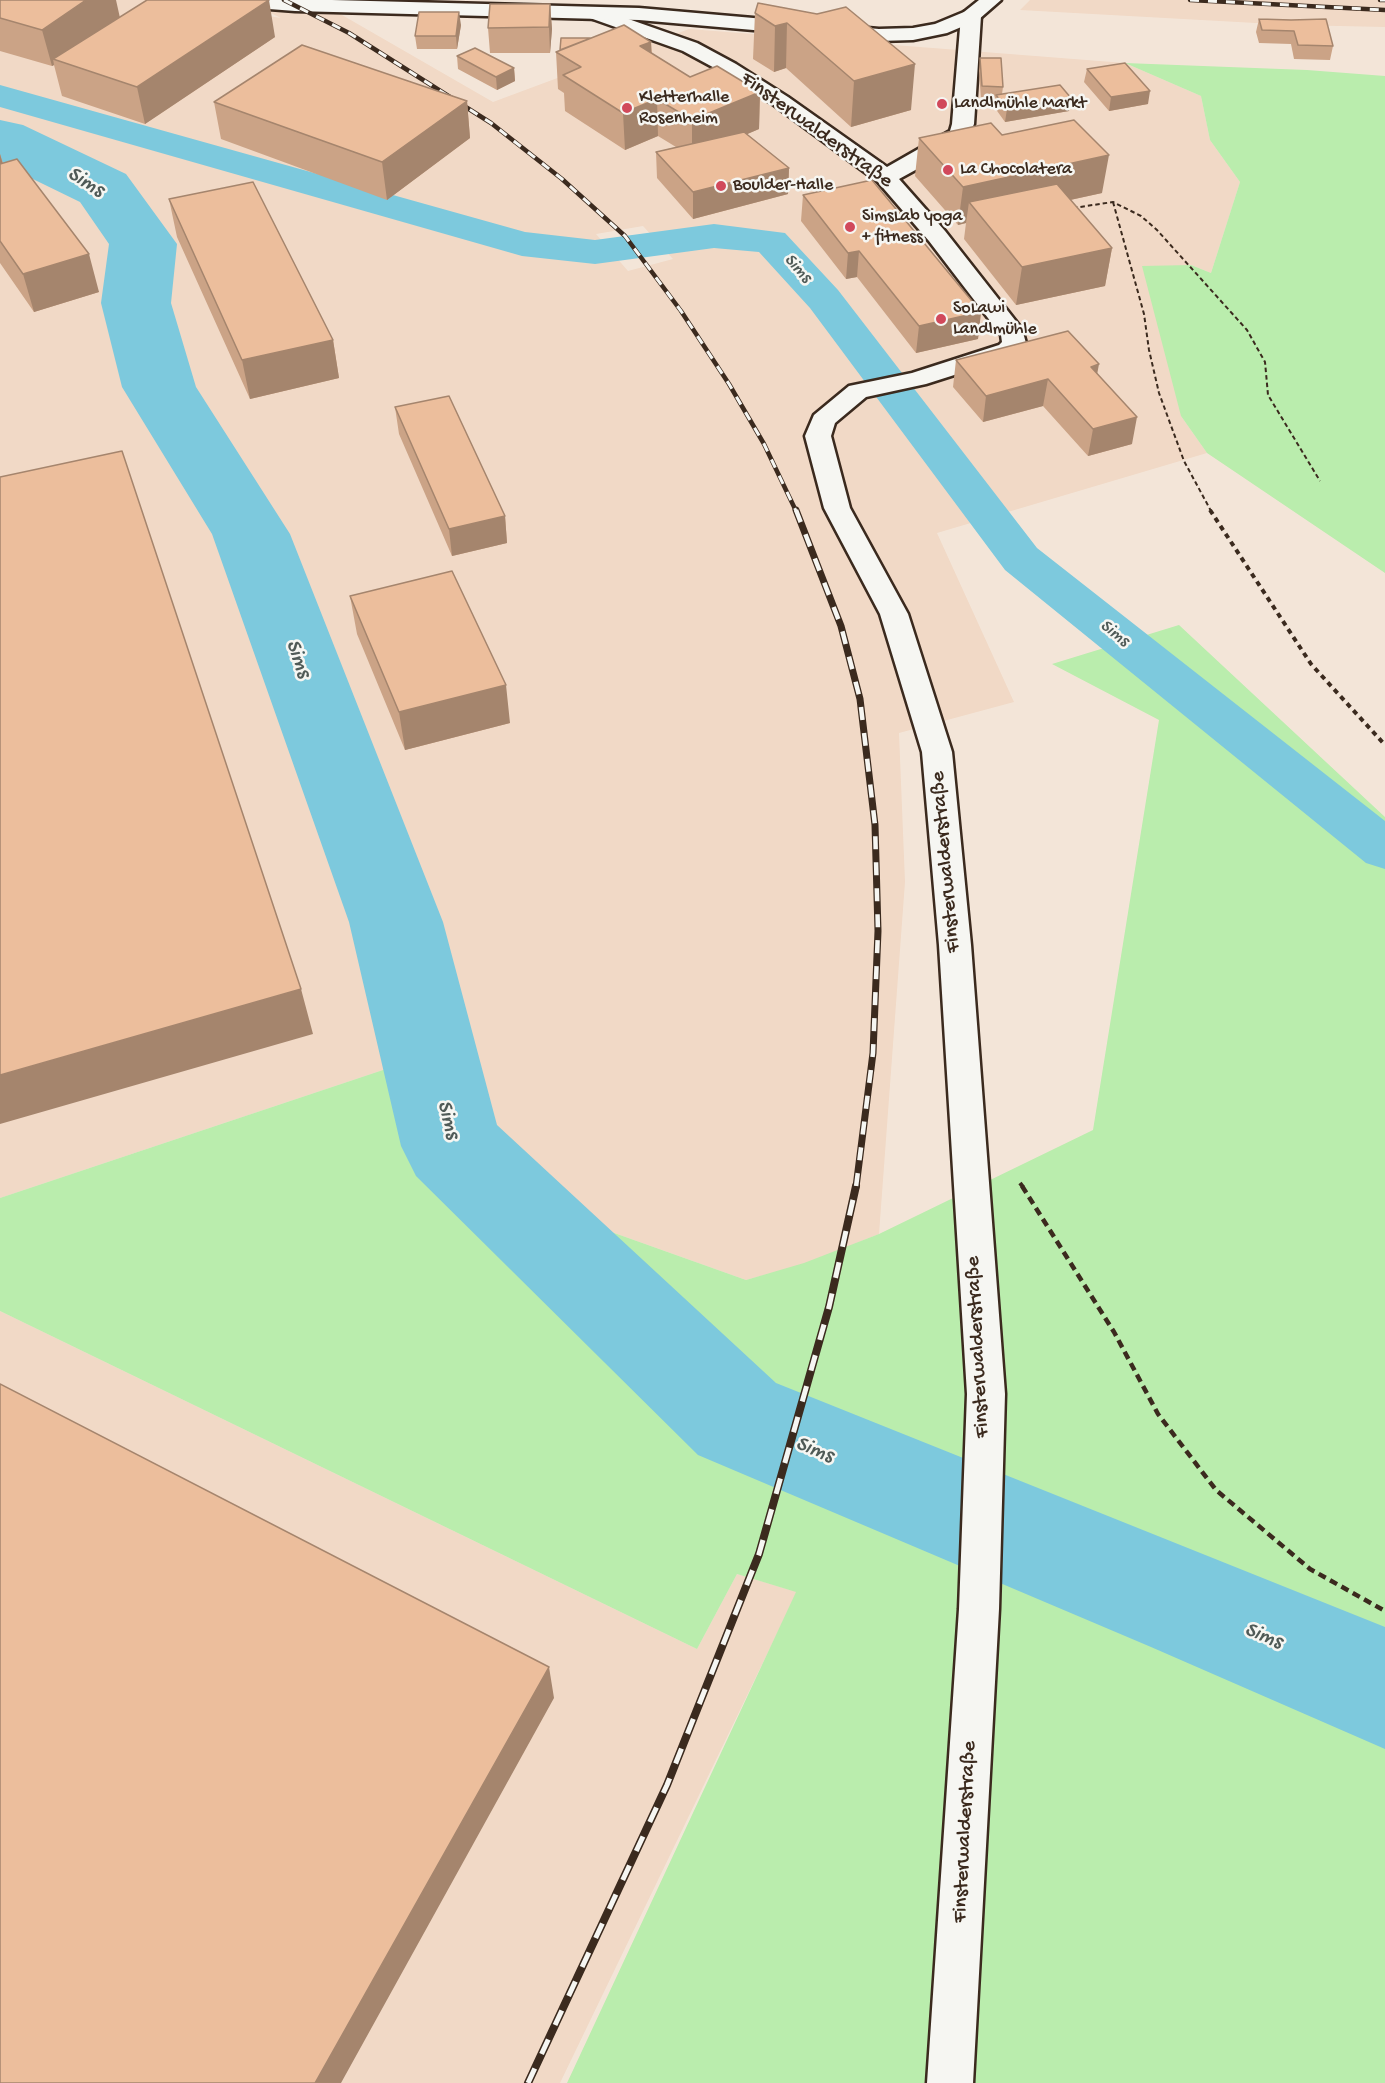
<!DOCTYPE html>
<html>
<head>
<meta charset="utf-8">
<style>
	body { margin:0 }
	canvas { display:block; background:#f3e5d8 }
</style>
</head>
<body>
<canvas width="1385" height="2083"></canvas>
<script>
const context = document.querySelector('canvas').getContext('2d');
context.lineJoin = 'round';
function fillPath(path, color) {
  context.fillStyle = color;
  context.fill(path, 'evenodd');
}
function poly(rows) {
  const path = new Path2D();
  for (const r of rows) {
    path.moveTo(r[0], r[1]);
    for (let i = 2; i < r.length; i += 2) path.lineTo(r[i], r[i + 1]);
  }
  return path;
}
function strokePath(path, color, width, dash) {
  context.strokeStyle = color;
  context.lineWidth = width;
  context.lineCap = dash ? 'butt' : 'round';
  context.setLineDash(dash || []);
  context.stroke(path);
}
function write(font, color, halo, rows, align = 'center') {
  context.font = font + ' "Gochi Hand",sans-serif';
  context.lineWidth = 5;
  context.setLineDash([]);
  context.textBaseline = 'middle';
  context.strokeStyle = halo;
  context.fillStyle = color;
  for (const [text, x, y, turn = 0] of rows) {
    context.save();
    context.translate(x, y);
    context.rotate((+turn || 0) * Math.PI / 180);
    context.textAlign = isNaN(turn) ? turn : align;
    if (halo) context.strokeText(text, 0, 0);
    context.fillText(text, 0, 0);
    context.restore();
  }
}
fillPath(poly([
	[0,0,196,0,219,8,281,18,244,0,316,0,493,102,689,29,1125,63,1201,96,1210,140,1240,182,1211,273,1191,265,1181,416,1207,453,937,533,1014,702,899,733,905,882,879,1234,804,1264,746,1280,603,1229,386,1069,0,1198],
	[643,226,673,259,628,271,596,234],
	[1030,0,1385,0,1385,27,1292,25,1020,10],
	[0,1311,697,1649,737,1574,797,1592,560,2083,0,2083]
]), '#f1d9c6');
fillPath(poly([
	[1125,63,1307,70,1385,76,1385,573,1207,453,1181,416,1142,266,1191,265,1211,273,1240,182,1210,140,1201,96],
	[1179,625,1385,817,1385,2083,567,2083,796,1592,737,1574,697,1649,0,1311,0,1198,386,1069,603,1229,746,1280,804,1263,879,1234,1093,1130,1159,720,1052,664]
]), '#baedad');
fillPath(poly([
	[0,85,525,232,595,240,714,224,785,233,838,290,1037,548,1385,821,1385,869,1366,863,1005,570,810,308,759,252,714,248,595,264,522,256,0,107,0,85]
]), '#7dc9dd');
fillPath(poly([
	[0,120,23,125,126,174,177,244,171,303,196,387,290,534,443,922,497,1125,776,1383,1385,1627,1385,1749,1151,1647,698,1455,416,1176,401,1146,349,922,212,534,122,387,101,303,109,244,80,202,0,163,0,120]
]), '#7dc9dd');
const lane = poly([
	[597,8,697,43,736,64,788,97,887,167,950,131,952,124,961,16,964,12,971,10,978,12,981,16,974,124,970,134,950,151,899,179,945,231,1022,329,1026,343,1017,355,926,384,866,397,835,423,831,436,850,508,908,614,952,752,971,945,1005,1394,999,1609,973,2083,927,2083,959,1609,967,1394,939,945,922,752,880,614,824,508,805,436,814,415,849,386,912,373,999,345,1002,342,1001,335,929,241,878,182,774,105,722,72,683,51,590,18,587,14,590,10,597,8]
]);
const street = poly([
	[220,0,332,0,639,8,879,29,913,28,935,24,964,12,979,0,1001,0,978,20,947,33,913,40,879,41,639,20,295,11,230,6,223,4,220,0]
]);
strokePath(lane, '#3b2a1e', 5);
strokePath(street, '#3b2a1e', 5);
strokePath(poly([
	[1113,202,1144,314,1149,350,1159,393,1184,461,1211,511],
	[1073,208,1113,202,1141,216,1157,230,1247,330,1265,362,1268,395,1320,481]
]), '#3b2a1e', 2, [4.5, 3]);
strokePath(poly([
	[1210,510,1311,664,1385,745],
	[1020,1183,1023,1187]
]), '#3b2a1e', 4, [5, 4.5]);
strokePath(poly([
	[1022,1186,1114,1332,1158,1414,1216,1490,1310,1569,1385,1611]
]), '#3b2a1e', 4.5, [8, 5]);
fillPath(lane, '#f6f6f2');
fillPath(street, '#f6f6f2');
const railFar2 = poly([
	[284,0,349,33,491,123,562,179,625,236,681,311,729,384,764,444,796,511],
	[1190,0,1385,10],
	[1380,0,1385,0]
]);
const railFar1 = poly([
	[796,510,841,626,860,699,875,825,878,931,873,1053,856,1187]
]);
const rail = poly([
	[528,2083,667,1785,759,1554,829,1307,856,1186]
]);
strokePath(railFar2, '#3b2a1e', 4.5);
strokePath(railFar1, '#3b2a1e', 7);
strokePath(rail, '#3b2a1e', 8);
strokePath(railFar2, '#f6f6f2', 3, [9]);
strokePath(railFar1, '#f6f6f2', 4.5, [13]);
strokePath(rail, '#f6f6f2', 5, [16]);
fillPath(poly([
	[0,0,120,17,275,37,145,124,62,96,54,65,52,66,0,51],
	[550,4,552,29,550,53,490,53,488,28],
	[755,13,817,14,911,110,851,127,786,68,774,72,753,59],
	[1259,19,1291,20,1333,46,1330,60,1294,59,1291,44,1259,43,1256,32],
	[461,25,457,49,417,49,415,36],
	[651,42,652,53,690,77,760,92,759,129,747,134,789,168,788,194,693,219,657,178,656,152,676,147,658,136,625,150,565,111,564,93,558,89,556,52],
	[457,56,514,68,515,81,497,90,458,69],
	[980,58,1003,87,1002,94,1069,111,1005,122,995,108,996,100,981,99,979,71],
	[1087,69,1148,104,1109,111,1084,82],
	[467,101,470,138,387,200,221,139,214,102],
	[1002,135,1102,193,1070,200,1112,248,1105,286,1016,305,964,239,966,223,958,225,915,176,919,138],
	[0,154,3,163,99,292,34,312,0,263],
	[803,195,981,312,978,339,916,353,857,277,846,279,801,221],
	[169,199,333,340,339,378,250,399,177,237],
	[956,360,1097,374,1132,444,1088,456,1043,406,983,422,953,387],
	[395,407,505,516,507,543,452,556,399,434],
	[350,596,510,723,405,750,357,634]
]), '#cba386');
fillPath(poly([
	[86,0,116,0,120,18,53,59,54,65,52,66,42,30],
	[269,0,275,37,145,124,137,87],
	[550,4,552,29,550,53,549,27],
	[459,12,461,25,457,49,456,36],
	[787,23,786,68,774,72,775,26],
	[651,42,652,78,640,46],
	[915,64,911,110,851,127,854,81],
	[514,68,515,81,497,90,496,77],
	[1150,91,1148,104,1109,111,1111,97],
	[760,92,759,129,692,158,692,120],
	[1071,98,1069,111,1005,122,1007,109],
	[657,99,658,136,625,150,623,113],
	[467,101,470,138,387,200,382,162],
	[0,154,7,179,0,183],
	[1109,155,1102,193,983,219,969,202,966,223,958,225,963,187],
	[789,168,788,194,693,219,693,192],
	[1112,248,1105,286,1016,305,1022,267],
	[859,251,857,277,846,279,848,253],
	[89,254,99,292,34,312,23,274],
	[981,312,978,339,916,353,919,326],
	[333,340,339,378,250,399,242,360],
	[1099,364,1094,391,1091,367],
	[1048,379,1043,406,983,422,986,396],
	[1137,417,1132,444,1088,456,1093,429],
	[505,516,507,543,452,556,449,529],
	[506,685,510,723,405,750,399,712],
	[301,989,313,1034,0,1124,0,1075],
	[549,1667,554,1698,341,2083,315,2083]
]), '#a5856d');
const building = poly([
	[0,0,86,0,42,30,0,18,0,0],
	[147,0,269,0,137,87,53,59,147,0],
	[758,3,817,14,846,7,915,64,854,81,787,23,775,26,755,13,758,3],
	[490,4,550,4,549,27,488,28,490,4],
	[419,12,459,12,456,36,415,36,419,12],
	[1259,19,1291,20,1326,19,1333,46,1298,45,1294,31,1262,30,1259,19],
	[624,25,651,42,640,46,690,77,717,66,760,92,692,120,657,99,623,113,563,75,581,67,556,52,624,25],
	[561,38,591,38,560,50,561,38],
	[302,45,467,101,382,162,214,102,302,45],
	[475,48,514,68,496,77,457,56,475,48],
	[980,58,1001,58,1003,87,982,86,980,58],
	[1125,63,1150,91,1111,97,1087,69,1125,63],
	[1060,85,1071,98,1007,109,996,95,1060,85],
	[1074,120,1109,155,963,187,919,138,991,123,1002,135,1074,120],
	[744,132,789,168,693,192,656,152,744,132],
	[17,159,89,254,23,274,0,241,0,164,17,159],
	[872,180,981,312,919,326,859,251,848,253,803,195,872,180],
	[253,182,333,340,242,360,169,199,253,182],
	[1057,184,1112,248,1022,267,969,202,1057,184],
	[1068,331,1099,364,1091,367,1137,417,1093,429,1048,379,986,396,956,360,1068,331],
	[449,396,505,516,449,529,395,407,449,396],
	[122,451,301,989,0,1075,0,477,122,451],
	[452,571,506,685,399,712,350,596,452,571],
	[0,1384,549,1667,315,2083,0,2083,0,1384]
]);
fillPath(building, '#ecbe9c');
strokePath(building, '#a5856d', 1.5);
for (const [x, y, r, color] of [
	[942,104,6,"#d1495b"],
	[627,108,6,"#d1495b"],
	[948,170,6,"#d1495b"],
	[721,186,6,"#d1495b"],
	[850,227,6,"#d1495b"],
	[941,319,6,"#d1495b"]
]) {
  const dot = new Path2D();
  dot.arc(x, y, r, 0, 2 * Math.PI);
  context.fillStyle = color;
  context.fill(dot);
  strokePath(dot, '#f6f6f2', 2);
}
write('18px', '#3b2a1e', '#f6f6f2', [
	["Kletterhalle",639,98],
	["Rosenheim",639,119],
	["Landlmühle Markt",954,104],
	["La Chocolatera",960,170],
	["Boulder-Halle",733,186],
	["SimsLab yoga",862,217],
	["+ fitness",862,238],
	["SoLawi",953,309],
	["Landlmühle",953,330]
], 'left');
write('italic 18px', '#4f5a57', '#f6f6f2', [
	["Sims",797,269,47],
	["Sims",1114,634,38]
]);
write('21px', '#3b2a1e', '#f6f6f2', [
	["Finsterwalderstraße",816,131,36],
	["Finsterwalderstraße",947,862,-95],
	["Finsterwalderstraße",979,1347,-93],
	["Finsterwalderstraße",966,1832,-87]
]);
write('italic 22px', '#4f5a57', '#f6f6f2', [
	["Sims",85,183,31],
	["Sims",297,659,69],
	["Sims",447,1120,74],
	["Sims",814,1451,22],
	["Sims",1263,1637,22]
]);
</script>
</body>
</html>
